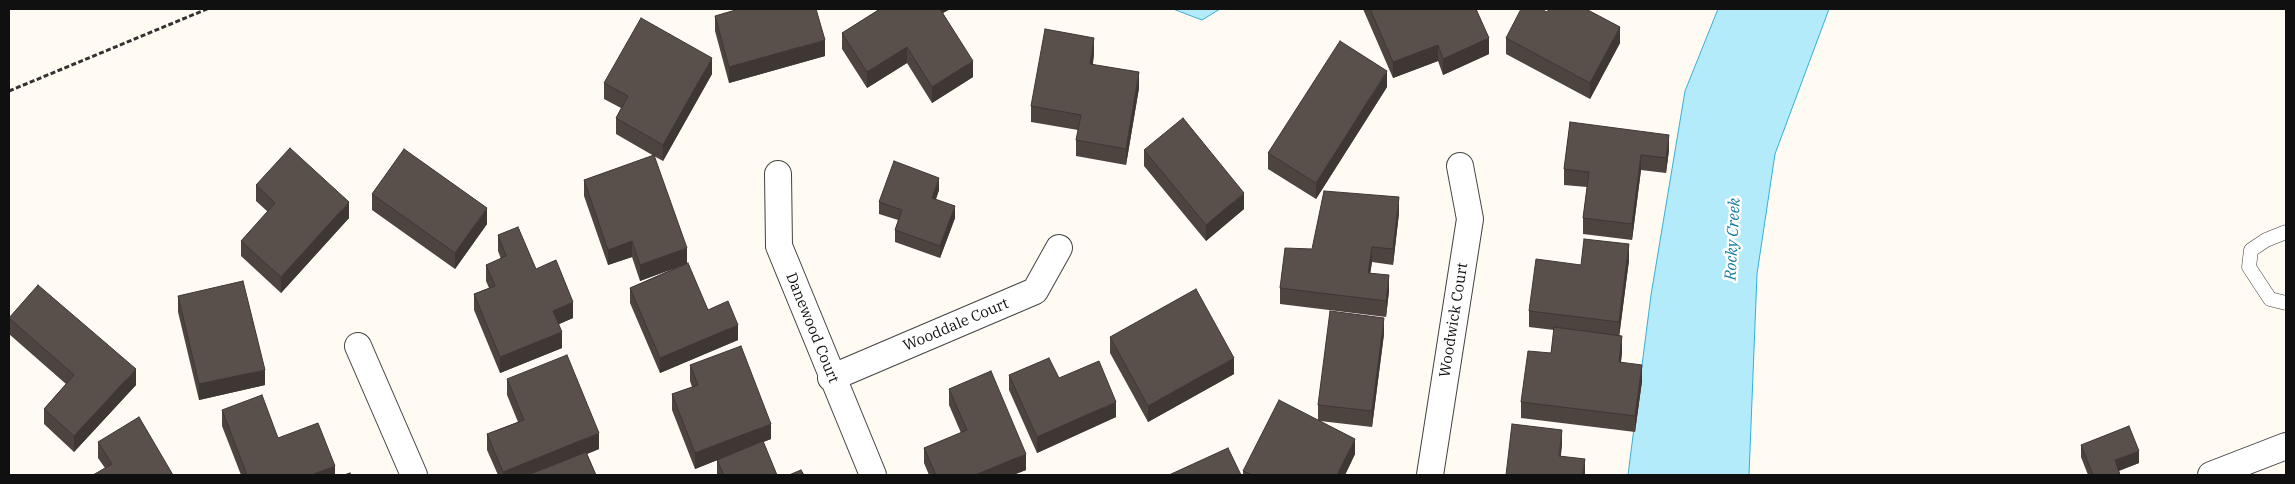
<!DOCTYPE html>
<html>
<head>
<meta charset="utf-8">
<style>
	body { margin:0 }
	#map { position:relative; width:2295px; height:484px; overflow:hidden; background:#fffbf3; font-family:"IBM Plex Serif",serif }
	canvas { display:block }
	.frame { position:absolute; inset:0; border:10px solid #101010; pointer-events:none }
</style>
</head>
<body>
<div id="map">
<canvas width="2295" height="484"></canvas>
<div class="frame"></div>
</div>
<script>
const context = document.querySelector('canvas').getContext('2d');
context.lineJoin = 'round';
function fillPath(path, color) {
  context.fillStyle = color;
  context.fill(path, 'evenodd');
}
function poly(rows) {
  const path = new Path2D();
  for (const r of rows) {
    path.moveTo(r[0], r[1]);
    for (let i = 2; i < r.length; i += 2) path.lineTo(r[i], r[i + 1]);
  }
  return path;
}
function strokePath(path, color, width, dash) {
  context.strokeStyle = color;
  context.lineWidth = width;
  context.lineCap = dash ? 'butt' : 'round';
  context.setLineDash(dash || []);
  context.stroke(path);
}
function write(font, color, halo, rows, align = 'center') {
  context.font = font + ' "IBM Plex Serif",serif';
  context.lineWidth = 5;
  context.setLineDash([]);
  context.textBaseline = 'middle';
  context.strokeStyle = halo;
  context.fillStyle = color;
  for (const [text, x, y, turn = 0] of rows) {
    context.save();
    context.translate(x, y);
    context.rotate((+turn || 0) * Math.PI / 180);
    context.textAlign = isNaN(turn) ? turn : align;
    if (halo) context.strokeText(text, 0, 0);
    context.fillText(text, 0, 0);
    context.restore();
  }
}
const water = poly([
	[1173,9,1220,9,1202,20,1173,9],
	[1718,9,1829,9,1775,154,1757,274,1749,475,1628,475,1651,295,1685,91,1718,9]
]);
fillPath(water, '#b4ebfa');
strokePath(water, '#36afd5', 1);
const lane = poly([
	[2286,232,2266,240,2251,250,2249,267,2270,299,2286,303]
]);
const street = poly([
	[778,174,779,246,873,475],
	[358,346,414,475],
	[831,378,1035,291,1059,248],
	[1430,475,1470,219,1460,166],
	[2211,475,2286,446]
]);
strokePath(lane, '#434343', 15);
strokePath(street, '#434343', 28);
strokePath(poly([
	[9,91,207,9]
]), '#323232', 3, [5, 2.5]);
strokePath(lane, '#fff', 14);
strokePath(street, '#fff', 26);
fillPath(poly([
	[880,9,950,9,943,13,973,77,932,103,907,63,867,88,842,49,842,33],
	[1363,9,1476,9,1489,54,1443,75,1438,61,1393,78],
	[1547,12,1620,43,1590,99,1506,54,1506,38],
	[715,16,825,56,729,83,715,31],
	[1094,54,1093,64,1139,88,1126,165,1076,156,1076,140,1078,130,1031,122,1031,106],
	[712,74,663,161,654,156,687,264,708,310,738,340,660,373,630,303,630,288,684,264,640,281,632,257,608,265,584,196,584,180,654,156,616,134,616,118,621,108,604,99,604,83],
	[1387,87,1316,199,1268,169,1268,153],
	[1570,122,1669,150,1666,173,1641,170,1632,240,1583,234,1583,218,1587,187,1564,185,1564,169],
	[1144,150,1244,209,1206,241,1144,166],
	[256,185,349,218,281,293,241,256,241,241,268,212,256,201],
	[939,190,936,199,955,218,940,258,895,242,895,230,898,220,879,214,879,202],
	[372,194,487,224,455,269,372,210],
	[1399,213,1393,265,1372,262,1370,273,1389,291,1386,317,1280,304,1280,288,1312,249],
	[498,235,536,269,573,318,558,324,562,348,500,373,474,310,474,294,489,288,486,281,486,265,501,259,498,251],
	[1629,260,1619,336,1622,352,1621,362,1642,381,1635,432,1521,418,1521,402,1551,353,1554,330,1529,327,1529,311,1581,265],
	[178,296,265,385,199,400,178,312],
	[9,318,136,385,74,452,44,424,44,409,66,384,9,334],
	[1384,334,1372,427,1320,421,1355,454,1345,475,1243,475,1243,471,1318,420,1318,405],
	[1110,337,1234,374,1148,422,1110,353],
	[690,365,771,439,763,442,777,475,717,475,717,460,722,458,695,469,672,410,672,394,692,387,690,381],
	[1009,375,1059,378,1116,417,1037,453,1009,390],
	[507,379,599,449,587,454,596,475,498,475,487,450,487,434,518,422,507,395],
	[949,389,1026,470,1013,475,929,475,924,463,924,448,961,433,949,405],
	[222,410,278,438,335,475,241,475,222,426],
	[98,442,173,475,105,468,98,458],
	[2081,445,2139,463,2119,471,2120,475,2088,475,2081,457]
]), '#4d4440');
fillPath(poly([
	[936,9,950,9,936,17],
	[1620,27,1620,43,1590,99,1590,83],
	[1094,38,1094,54,1090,80,1090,64],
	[1489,38,1489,54,1443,75,1443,59],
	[825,40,825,56,729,83,729,67],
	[1438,45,1438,61,1393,78,1393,62],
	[907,47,907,63,867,88,867,72],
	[712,58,712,74,663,161,663,145],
	[973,61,973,77,932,103,932,87],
	[1387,71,1387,87,1316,199,1316,183],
	[1139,72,1139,88,1126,165,1126,149],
	[1669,135,1669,150,1666,173,1666,158],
	[1641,155,1641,170,1632,240,1632,224],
	[939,178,939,190,932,210,932,198],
	[1244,193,1244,209,1206,241,1206,225],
	[1399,197,1399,213,1393,265,1393,249],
	[349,202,349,218,281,293,281,277],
	[955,206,955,218,940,258,940,246],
	[487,208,487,224,455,269,455,253],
	[632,241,632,257,608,265,608,250],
	[1629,244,1629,260,1619,338,1619,322],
	[1372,247,1372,262,1368,289,1368,273],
	[687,248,687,264,640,281,640,265],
	[1389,275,1389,291,1386,317,1386,301],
	[573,302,573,318,553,327,553,311],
	[1384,318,1384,334,1372,427,1372,411],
	[738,325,738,340,660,373,660,358],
	[562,332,562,348,500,373,500,357],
	[1622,336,1622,352,1619,378,1619,362],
	[1234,358,1234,374,1148,422,1148,406],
	[1642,365,1642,381,1635,432,1635,416],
	[136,369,136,385,74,452,74,436],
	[265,370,265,385,199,400,199,384],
	[1116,402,1116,417,1037,453,1037,437],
	[771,424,771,439,695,469,695,453],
	[1562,430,1562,446,1559,472,1559,456],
	[599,433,599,449,534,475,503,475,503,472],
	[1355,439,1355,454,1345,475,1337,475],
	[2139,451,2139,463,2115,472,2115,460],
	[1026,454,1026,470,1013,475,975,475],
	[1585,459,1585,475,1582,475],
	[335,466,335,475,311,475]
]), '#3e3734');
const building = poly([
	[739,9,816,9,825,40,729,67,715,16,739,9],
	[880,9,940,9,973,61,932,87,907,47,867,72,842,33,880,9],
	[1370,9,1476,9,1489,38,1443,59,1438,45,1393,62,1370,9],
	[1521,9,1541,9,1547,12,1549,9,1586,9,1620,27,1590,83,1506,38,1521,9],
	[641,18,712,58,663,145,616,118,628,96,604,83,641,18],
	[1045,29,1094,38,1090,64,1139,72,1126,149,1076,140,1081,115,1031,106,1045,29],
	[1340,41,1387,71,1316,183,1268,153,1340,41],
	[1183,118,1244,193,1206,225,1144,150,1183,118],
	[1570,122,1669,135,1666,158,1641,155,1632,224,1583,218,1589,172,1564,169,1570,122],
	[290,148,349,202,281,277,241,241,275,203,256,185,290,148],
	[404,149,487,208,455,253,372,194,404,149],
	[654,155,687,248,640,265,632,241,608,250,584,180,654,155],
	[894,161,939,178,932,198,955,206,940,246,895,230,902,210,879,202,894,161],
	[1324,191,1399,197,1393,249,1372,247,1368,273,1389,275,1386,301,1280,288,1285,248,1312,249,1324,191],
	[518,227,536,269,556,260,573,302,553,311,562,332,500,357,474,294,495,286,486,265,506,256,498,235,518,227],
	[1584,239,1629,244,1619,322,1529,311,1536,259,1581,265,1584,239],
	[688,263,708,310,728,301,738,325,660,358,630,288,688,263],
	[243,281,265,370,199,384,178,296,243,281],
	[38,285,136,369,74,436,44,409,74,375,9,318,38,285],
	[1196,289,1234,358,1148,406,1110,337,1196,289],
	[1330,311,1384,318,1372,411,1318,405,1330,311],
	[1554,327,1622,336,1619,362,1642,365,1635,416,1521,402,1528,351,1551,353,1554,327],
	[741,346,771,424,695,453,672,394,698,385,690,365,741,346],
	[567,355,599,433,503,472,487,434,524,420,507,379,567,355],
	[1049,358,1059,378,1099,361,1116,402,1037,437,1009,375,1049,358],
	[991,371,1026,454,975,475,936,475,924,448,967,430,949,389,991,371],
	[262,395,278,438,318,423,335,466,311,475,247,475,222,410,262,395],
	[1279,400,1355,439,1337,475,1252,475,1243,471,1279,400],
	[139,417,173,475,93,475,112,464,98,442,139,417],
	[1512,424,1562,430,1559,456,1585,459,1582,475,1506,475,1512,424],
	[2129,426,2139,451,2115,460,2120,475,2093,475,2081,445,2129,426],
	[763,441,777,475,724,475,717,460,763,441],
	[1228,448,1241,475,1169,475,1228,448],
	[586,452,596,475,528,475,586,452],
	[801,470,804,475,789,475,801,470],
	[350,473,351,475,344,475,350,473]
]);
fillPath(building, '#594f4b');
strokePath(building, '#3e3734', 1);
write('15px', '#101010', '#fff', [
	["Woodwick Court",1454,320,-81],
	["Wooddale Court",956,325,-23],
	["Danewood Court",812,328,68]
]);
write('italic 16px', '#107aa3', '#fff', [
	["Rocky Creek",1733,239,-87]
]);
</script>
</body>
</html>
